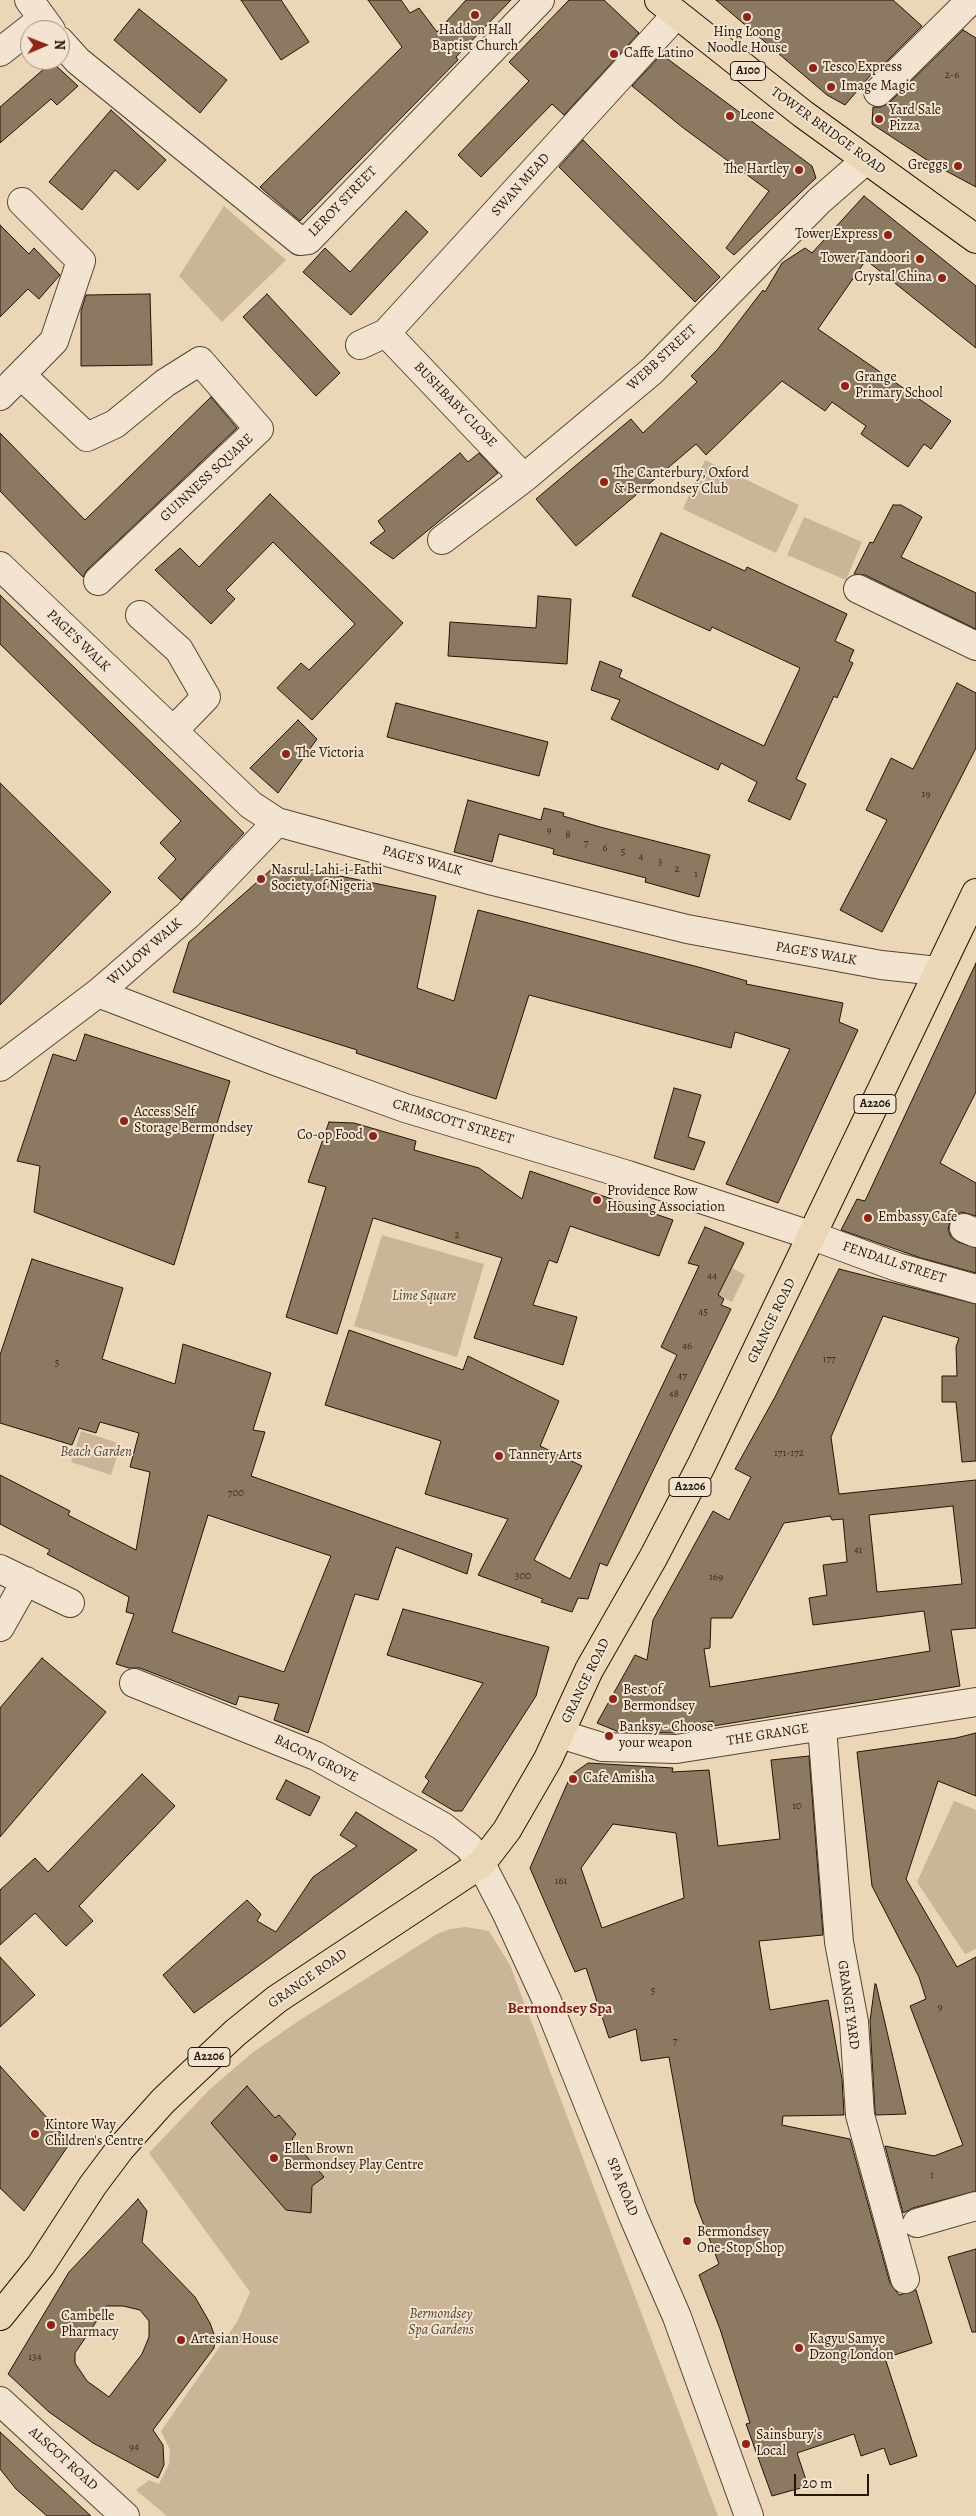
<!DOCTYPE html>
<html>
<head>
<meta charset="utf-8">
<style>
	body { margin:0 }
	#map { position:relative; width:976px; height:2516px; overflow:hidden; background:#ecd6b8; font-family:Alegreya,serif }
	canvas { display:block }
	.north { position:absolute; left:20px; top:20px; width:50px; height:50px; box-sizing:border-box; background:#f3e4d1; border:1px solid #a0917f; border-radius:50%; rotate:89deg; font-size:14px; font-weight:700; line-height:20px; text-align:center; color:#241504 }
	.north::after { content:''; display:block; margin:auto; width:18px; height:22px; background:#8f2418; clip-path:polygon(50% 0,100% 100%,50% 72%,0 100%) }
	.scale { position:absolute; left:794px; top:2474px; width:75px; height:22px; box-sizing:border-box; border:2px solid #241504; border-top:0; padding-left:6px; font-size:15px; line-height:18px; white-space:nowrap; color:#241504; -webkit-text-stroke:4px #f3e4d1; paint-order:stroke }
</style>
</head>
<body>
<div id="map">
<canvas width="976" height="2516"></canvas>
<div class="north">N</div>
<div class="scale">20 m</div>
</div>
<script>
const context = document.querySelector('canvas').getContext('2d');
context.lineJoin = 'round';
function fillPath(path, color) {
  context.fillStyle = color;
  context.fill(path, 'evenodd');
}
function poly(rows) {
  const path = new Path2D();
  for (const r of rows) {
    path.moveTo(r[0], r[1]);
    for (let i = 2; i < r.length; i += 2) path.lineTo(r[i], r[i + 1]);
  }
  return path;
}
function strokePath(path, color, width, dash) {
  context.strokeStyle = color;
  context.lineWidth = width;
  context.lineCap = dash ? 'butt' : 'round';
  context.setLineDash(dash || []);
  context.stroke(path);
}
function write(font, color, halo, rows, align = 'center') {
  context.font = font + ' Alegreya,serif';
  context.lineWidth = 4;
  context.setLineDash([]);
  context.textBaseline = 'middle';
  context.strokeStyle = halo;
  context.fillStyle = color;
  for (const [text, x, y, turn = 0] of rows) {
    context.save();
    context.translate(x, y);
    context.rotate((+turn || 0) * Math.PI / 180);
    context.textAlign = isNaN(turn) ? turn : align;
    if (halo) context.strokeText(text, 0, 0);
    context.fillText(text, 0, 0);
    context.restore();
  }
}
fillPath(poly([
	[224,206,286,260,222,322,179,276],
	[705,460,799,505,776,553,683,509],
	[804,517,862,542,846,580,787,555],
	[382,1235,484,1264,457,1357,354,1326],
	[732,1268,745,1275,732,1302,718,1295],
	[81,1431,121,1444,111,1475,71,1462],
	[954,1801,976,1810,976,1949,965,1954,917,1882],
	[466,1927,489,1931,510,1965,718,2516,167,2516,136,2490,149,2480,159,2484,169,2464,170,2450,161,2431,237,2322,250,2292,149,2153,209,2090,252,2053,300,2020,437,1934,450,1929]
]), '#cab599');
const building = poly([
	[241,0,281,0,309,42,281,60,241,0],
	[368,0,401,0,410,13,419,8,437,32,466,0,511,0,456,57,458,60,300,221,260,187,402,47,368,0],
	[569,0,604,0,639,33,564,115,552,104,481,177,458,155,529,81,509,62,569,0],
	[716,0,893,0,922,26,876,72,876,69,845,105,827,95,716,0],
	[139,9,227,80,200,113,114,40,139,9],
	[963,30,976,38,976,187,933,164,872,124,873,107,881,107,889,103,963,30],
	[665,57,812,166,816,178,734,255,726,248,769,191,682,127,632,86,658,58,665,57],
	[52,62,78,86,57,105,51,99,0,143,0,107,52,62],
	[111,110,166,160,138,190,115,170,82,210,49,182,111,110],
	[583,140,720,277,695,302,559,167,583,140],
	[864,196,976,286,976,348,866,260,818,329,951,421,931,449,924,444,908,467,861,434,866,426,832,402,825,411,782,381,706,455,696,444,576,546,536,499,631,419,643,433,697,382,691,376,717,350,763,290,765,292,782,263,805,248,812,253,864,196],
	[406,211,428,232,351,315,303,272,325,248,350,272,406,211],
	[0,225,29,254,34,248,60,275,39,299,28,289,0,317,0,225],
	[150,294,152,365,81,366,81,311,86,295,150,294],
	[267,294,340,373,316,396,243,317,267,294],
	[211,397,237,428,87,570,83,577,0,491,0,433,85,520,211,397],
	[460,453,468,462,479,453,498,473,393,559,370,543,385,531,378,521,460,453],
	[270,494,403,623,312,720,277,688,301,663,309,670,355,624,273,542,226,590,235,599,211,624,155,570,180,548,199,567,270,494],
	[893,505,901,505,922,517,901,557,976,593,976,629,865,575,854,574,870,542,873,543,893,505],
	[661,533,745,571,747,567,847,614,835,641,854,650,849,661,853,663,837,698,834,696,796,779,806,784,790,820,748,801,757,782,721,763,718,770,611,719,620,700,591,690,600,661,622,670,619,677,764,746,800,668,712,627,710,631,632,596,661,533],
	[0,595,244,833,181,900,158,878,176,859,160,843,181,821,0,644,0,595],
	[538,596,571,599,567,664,448,656,450,622,536,628,538,596],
	[957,683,976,693,976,748,882,932,840,910,887,820,866,810,891,758,913,769,957,683],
	[396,703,548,742,539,776,387,737,396,703],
	[298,720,317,739,278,793,250,768,298,720],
	[0,783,111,892,0,1005,0,783],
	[468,800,541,820,544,808,564,813,563,816,600,827,710,855,699,897,645,882,646,878,553,854,554,849,499,834,492,862,454,852,468,800],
	[292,866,436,896,417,988,454,1001,478,910,702,968,747,981,746,984,843,1003,839,1022,858,1030,778,1203,726,1184,790,1049,735,1032,731,1048,529,995,496,1099,356,1053,357,1050,173,992,189,942,273,868,292,866],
	[976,963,976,1092,940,1163,976,1183,976,1216,962,1212,955,1215,950,1222,948,1230,951,1237,958,1242,976,1248,976,1273,921,1258,841,1230,857,1199,865,1201,976,963],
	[85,1034,230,1081,174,1265,34,1212,40,1166,17,1161,53,1054,76,1061,85,1034],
	[674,1088,701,1095,688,1137,705,1142,694,1170,654,1158,674,1088],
	[329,1122,354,1123,416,1141,414,1150,479,1168,522,1199,530,1171,673,1220,659,1256,570,1226,557,1263,549,1260,533,1305,577,1317,563,1365,474,1338,502,1258,373,1218,337,1334,286,1317,326,1187,308,1182,329,1122],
	[705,1227,744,1243,718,1295,724,1299,721,1305,731,1309,607,1566,600,1563,588,1599,578,1598,572,1612,541,1602,543,1599,478,1575,508,1519,425,1494,441,1441,325,1405,349,1330,463,1370,468,1356,559,1401,540,1446,582,1466,534,1560,570,1579,677,1355,661,1347,699,1266,688,1263,705,1227],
	[32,1259,123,1288,102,1359,175,1384,183,1344,271,1373,253,1430,265,1432,251,1476,472,1554,467,1574,396,1547,378,1600,355,1594,308,1733,274,1720,279,1704,239,1696,236,1705,140,1668,129,1668,116,1664,134,1614,126,1612,129,1597,47,1554,50,1550,0,1524,0,1475,70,1511,68,1515,136,1550,150,1472,130,1467,139,1433,100,1422,96,1433,79,1428,72,1445,0,1423,0,1355,32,1259],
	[208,1515,331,1556,284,1672,172,1632,208,1515],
	[839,1269,976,1304,976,1461,962,1462,956,1402,942,1402,942,1376,957,1376,956,1347,959,1338,883,1316,831,1437,839,1494,976,1480,976,1628,951,1630,960,1686,713,1726,713,1721,677,1727,675,1733,619,1732,597,1723,635,1655,647,1660,653,1620,713,1511,729,1520,751,1477,735,1469,775,1397,839,1269],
	[953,1506,962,1584,877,1592,869,1515,953,1506],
	[830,1516,832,1520,843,1519,847,1562,823,1565,827,1595,809,1598,813,1625,924,1611,930,1651,710,1687,704,1649,710,1648,711,1618,732,1618,784,1523,830,1516],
	[403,1609,549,1647,536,1696,462,1811,454,1811,422,1792,429,1781,425,1777,483,1683,387,1655,403,1609],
	[42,1658,106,1712,0,1837,0,1708,42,1658],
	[976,1733,976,1796,938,1781,906,1879,957,1967,976,1957,976,2191,913,2208,903,2213,885,2146,934,2156,963,2145,910,2006,926,1999,919,1977,872,1886,857,1752,956,1738,976,1733],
	[809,1756,823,1935,759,1941,770,2010,828,2000,842,2079,844,2115,783,2116,782,2125,850,2139,890,2283,899,2295,916,2290,932,2343,885,2358,917,2456,890,2465,884,2448,861,2456,854,2434,797,2453,808,2486,772,2496,746,2424,750,2423,720,2329,699,2275,719,2264,695,2202,669,2057,641,2061,636,2029,609,2038,586,1968,575,1972,530,1868,571,1775,588,1763,673,1768,672,1772,709,1770,718,1846,780,1839,771,1760,809,1756],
	[613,1824,676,1833,684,1898,602,1928,581,1868,613,1824],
	[142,1774,175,1806,79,1906,93,1921,66,1946,35,1913,0,1945,0,1890,35,1858,48,1872,142,1774],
	[286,1780,320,1797,310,1816,276,1799,286,1780],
	[356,1812,417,1850,194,2013,163,1975,247,1900,261,1914,257,1921,276,1932,313,1877,357,1846,340,1835,356,1812],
	[0,1957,35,1995,0,2027,0,1957],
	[875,1984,876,1984,906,2114,876,2115,875,2112,870,2021,875,1984],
	[0,2066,70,2143,24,2211,0,2188,0,2066],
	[247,2086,275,2118,279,2115,296,2134,292,2139,324,2177,312,2186,311,2213,286,2210,211,2123,247,2086],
	[138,2199,147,2211,142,2242,195,2297,210,2323,215,2337,214,2348,153,2430,163,2445,164,2465,158,2478,93,2443,49,2412,8,2374,69,2272,138,2199],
	[107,2306,123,2306,140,2310,149,2321,149,2337,142,2354,109,2397,87,2381,75,2363,75,2353,107,2306],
	[976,2249,976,2332,972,2332,948,2257,976,2249],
	[0,2432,91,2516,47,2516,16,2489,0,2469,0,2432]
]);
fillPath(building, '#8c7962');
strokePath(building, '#241504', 1);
const minor = poly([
	[29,0,51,30],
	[60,41,78,61,300,241,308,240,540,0],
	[0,52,42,19],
	[878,92,971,0],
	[386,333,524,478],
	[360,345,386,333,676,15],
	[21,375,87,437,115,424,165,383,200,361,259,429,98,581],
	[0,396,54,341,81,261,22,202],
	[442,540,524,478,652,371,819,201,866,160],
	[0,566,251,805,277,822,493,881,687,929,881,965,938,971],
	[858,589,976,646],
	[140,615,179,650,206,697,173,731],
	[98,993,275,1061,405,1108,628,1175,813,1236,897,1267,976,1289],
	[0,1067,98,993,188,915,277,822],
	[964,1228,976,1233],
	[0,1569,70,1603],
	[0,1627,26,1581],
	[134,1683,316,1756,442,1826,469,1847,481,1864,506,1912,547,2001,634,2218,677,2317,749,2516],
	[822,1727,839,1942,854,2022,860,2115,905,2279],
	[560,1734,602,1747,676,1749,976,1702],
	[917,2223,976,2206],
	[0,2401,125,2516]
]);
const major = poly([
	[0,2316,41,2265,93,2185,120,2149,163,2101,235,2033,277,1999,481,1864,507,1830,548,1759,589,1670,653,1558,701,1466,976,893]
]);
const highway = poly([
	[659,0,803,114,976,239]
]);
strokePath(minor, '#564531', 30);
strokePath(major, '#241504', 30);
strokePath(highway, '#241504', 30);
strokePath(minor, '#f3e4d1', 28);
strokePath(major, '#ecd6b8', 28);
strokePath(highway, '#ecd6b8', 28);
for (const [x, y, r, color] of [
	[475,15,5,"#8f2418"],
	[747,17,5,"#8f2418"],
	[614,54,5,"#8f2418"],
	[813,68,5,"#8f2418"],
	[831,87,5,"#8f2418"],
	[730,116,5,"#8f2418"],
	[879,119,5,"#8f2418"],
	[958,166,5,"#8f2418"],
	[799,170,5,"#8f2418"],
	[888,235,5,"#8f2418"],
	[920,259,5,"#8f2418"],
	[942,278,5,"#8f2418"],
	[845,386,5,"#8f2418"],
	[604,482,5,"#8f2418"],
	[286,754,5,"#8f2418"],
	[261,879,5,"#8f2418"],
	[124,1121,5,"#8f2418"],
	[373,1136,5,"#8f2418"],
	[597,1200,5,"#8f2418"],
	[868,1218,5,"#8f2418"],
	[499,1456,5,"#8f2418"],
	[613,1699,5,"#8f2418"],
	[609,1736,5,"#8f2418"],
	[573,1779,5,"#8f2418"],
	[35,2134,5,"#8f2418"],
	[274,2158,5,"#8f2418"],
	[687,2241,5,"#8f2418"],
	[51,2325,5,"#8f2418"],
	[181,2340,5,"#8f2418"],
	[799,2348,5,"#8f2418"],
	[746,2444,5,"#8f2418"]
]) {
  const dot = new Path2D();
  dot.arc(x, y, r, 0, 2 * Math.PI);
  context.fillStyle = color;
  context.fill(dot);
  strokePath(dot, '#f3e4d1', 2);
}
write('11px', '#3e2e1c', null, [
	["2-6",952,75],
	["19",926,794],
	["9",549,830],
	["8",568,835],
	["7",586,843],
	["6",605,848],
	["5",623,852],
	["4",641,857],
	["3",660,862],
	["2",677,869],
	["1",696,874],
	["2",457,1235],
	["44",712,1276],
	["45",703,1312],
	["46",687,1346],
	["177",829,1359],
	["5",57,1363],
	["47",682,1376],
	["48",674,1394],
	["171-172",789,1453],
	["700",236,1493],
	["41",858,1550],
	["300",523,1576],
	["169",716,1577],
	["10",797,1806],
	["161",561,1881],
	["5",653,1991],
	["9",940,2007],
	["7",675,2041],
	["1",932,2175],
	["134",35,2357],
	["94",134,2447]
]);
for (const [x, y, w] of [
	[748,71,35],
	[875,1104,42],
	[690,1487,42],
	[209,2057,42]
]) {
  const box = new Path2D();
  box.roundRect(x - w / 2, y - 9.5, w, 19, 4);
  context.fillStyle = '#f3e4d1';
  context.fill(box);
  strokePath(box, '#241504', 1);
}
write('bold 12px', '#241504', null, [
	["A100",748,71],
	["A2206",875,1104],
	["A2206",690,1487],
	["A2206",209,2057]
]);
write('14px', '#241504', '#f3e4d1', [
	["Haddon Hall",475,31,"center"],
	["Baptist Church",475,47,"center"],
	["Hing Loong",747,33,"center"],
	["Noodle House",747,49,"center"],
	["Caffe Latino",624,54],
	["Tesco Express",823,68],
	["Image Magic",841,87],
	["Yard Sale",889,111],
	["Pizza",889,127],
	["Leone",740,116],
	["Greggs",948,166,"right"],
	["The Hartley",789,170,"right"],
	["Tower Express",878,235,"right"],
	["Tower Tandoori",910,259,"right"],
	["Crystal China",932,278,"right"],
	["Grange",855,378],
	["Primary School",855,394],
	["The Canterbury, Oxford",614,474],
	["& Bermondsey Club",614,490],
	["The Victoria",296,754],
	["Nasrul-Lahi-i-Fathi",271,871],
	["Society of Nigeria",271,887],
	["Access Self",134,1113],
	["Storage Bermondsey",134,1129],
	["Co-op Food",363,1136,"right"],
	["Providence Row",607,1192],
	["Housing Association",607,1208],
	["Embassy Cafe",878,1218],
	["Tannery Arts",509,1456],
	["Best of",623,1691],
	["Bermondsey",623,1707],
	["Banksy - Choose",619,1728],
	["your weapon",619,1744],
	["Cafe Amisha",583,1779],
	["Kintore Way",45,2126],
	["Children's Centre",45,2142],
	["Ellen Brown",284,2150],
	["Bermondsey Play Centre",284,2166],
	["Bermondsey",697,2233],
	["One-Stop Shop",697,2249],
	["Cambelle",61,2317],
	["Pharmacy",61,2333],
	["Artesian House",191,2340],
	["Kagyu Samye",809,2340],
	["Dzong London",809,2356],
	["Sainsbury's",756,2436],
	["Local",756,2452]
], 'left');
write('14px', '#241504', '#f3e4d1', [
	["TOWER BRIDGE ROAD",828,131,36],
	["SWAN MEAD",521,185,-48],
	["LEROY STREET",343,202,-46],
	["WEBB STREET",662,358,-43],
	["BUSHBABY CLOSE",455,405,46],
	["GUINNESS SQUARE",207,478,-43],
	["PAGE'S WALK",78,641,44],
	["PAGE'S WALK",422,861,15],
	["WILLOW WALK",145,952,-41],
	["PAGE'S WALK",816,954,10],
	["CRIMSCOTT STREET",453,1122,17],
	["FENDALL STREET",894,1263,18],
	["GRANGE ROAD",772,1321,-64],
	["GRANGE ROAD",586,1681,-64],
	["THE GRANGE",768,1735,-9],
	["BACON GROVE",316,1759,26],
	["GRANGE ROAD",308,1979,-35],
	["GRANGE YARD",848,2005,82],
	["SPA ROAD",622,2187,68],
	["ALSCOT ROAD",63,2459,42]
]);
write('italic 14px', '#564531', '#f3e4d1', [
	["Lime Square",424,1297],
	["Beach Garden",96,1453],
	["Bermondsey",441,2315],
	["Spa Gardens",441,2331]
]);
write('bold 15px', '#7a1f14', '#f3e4d1', [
	["Bermondsey Spa",560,2009]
]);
</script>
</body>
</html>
